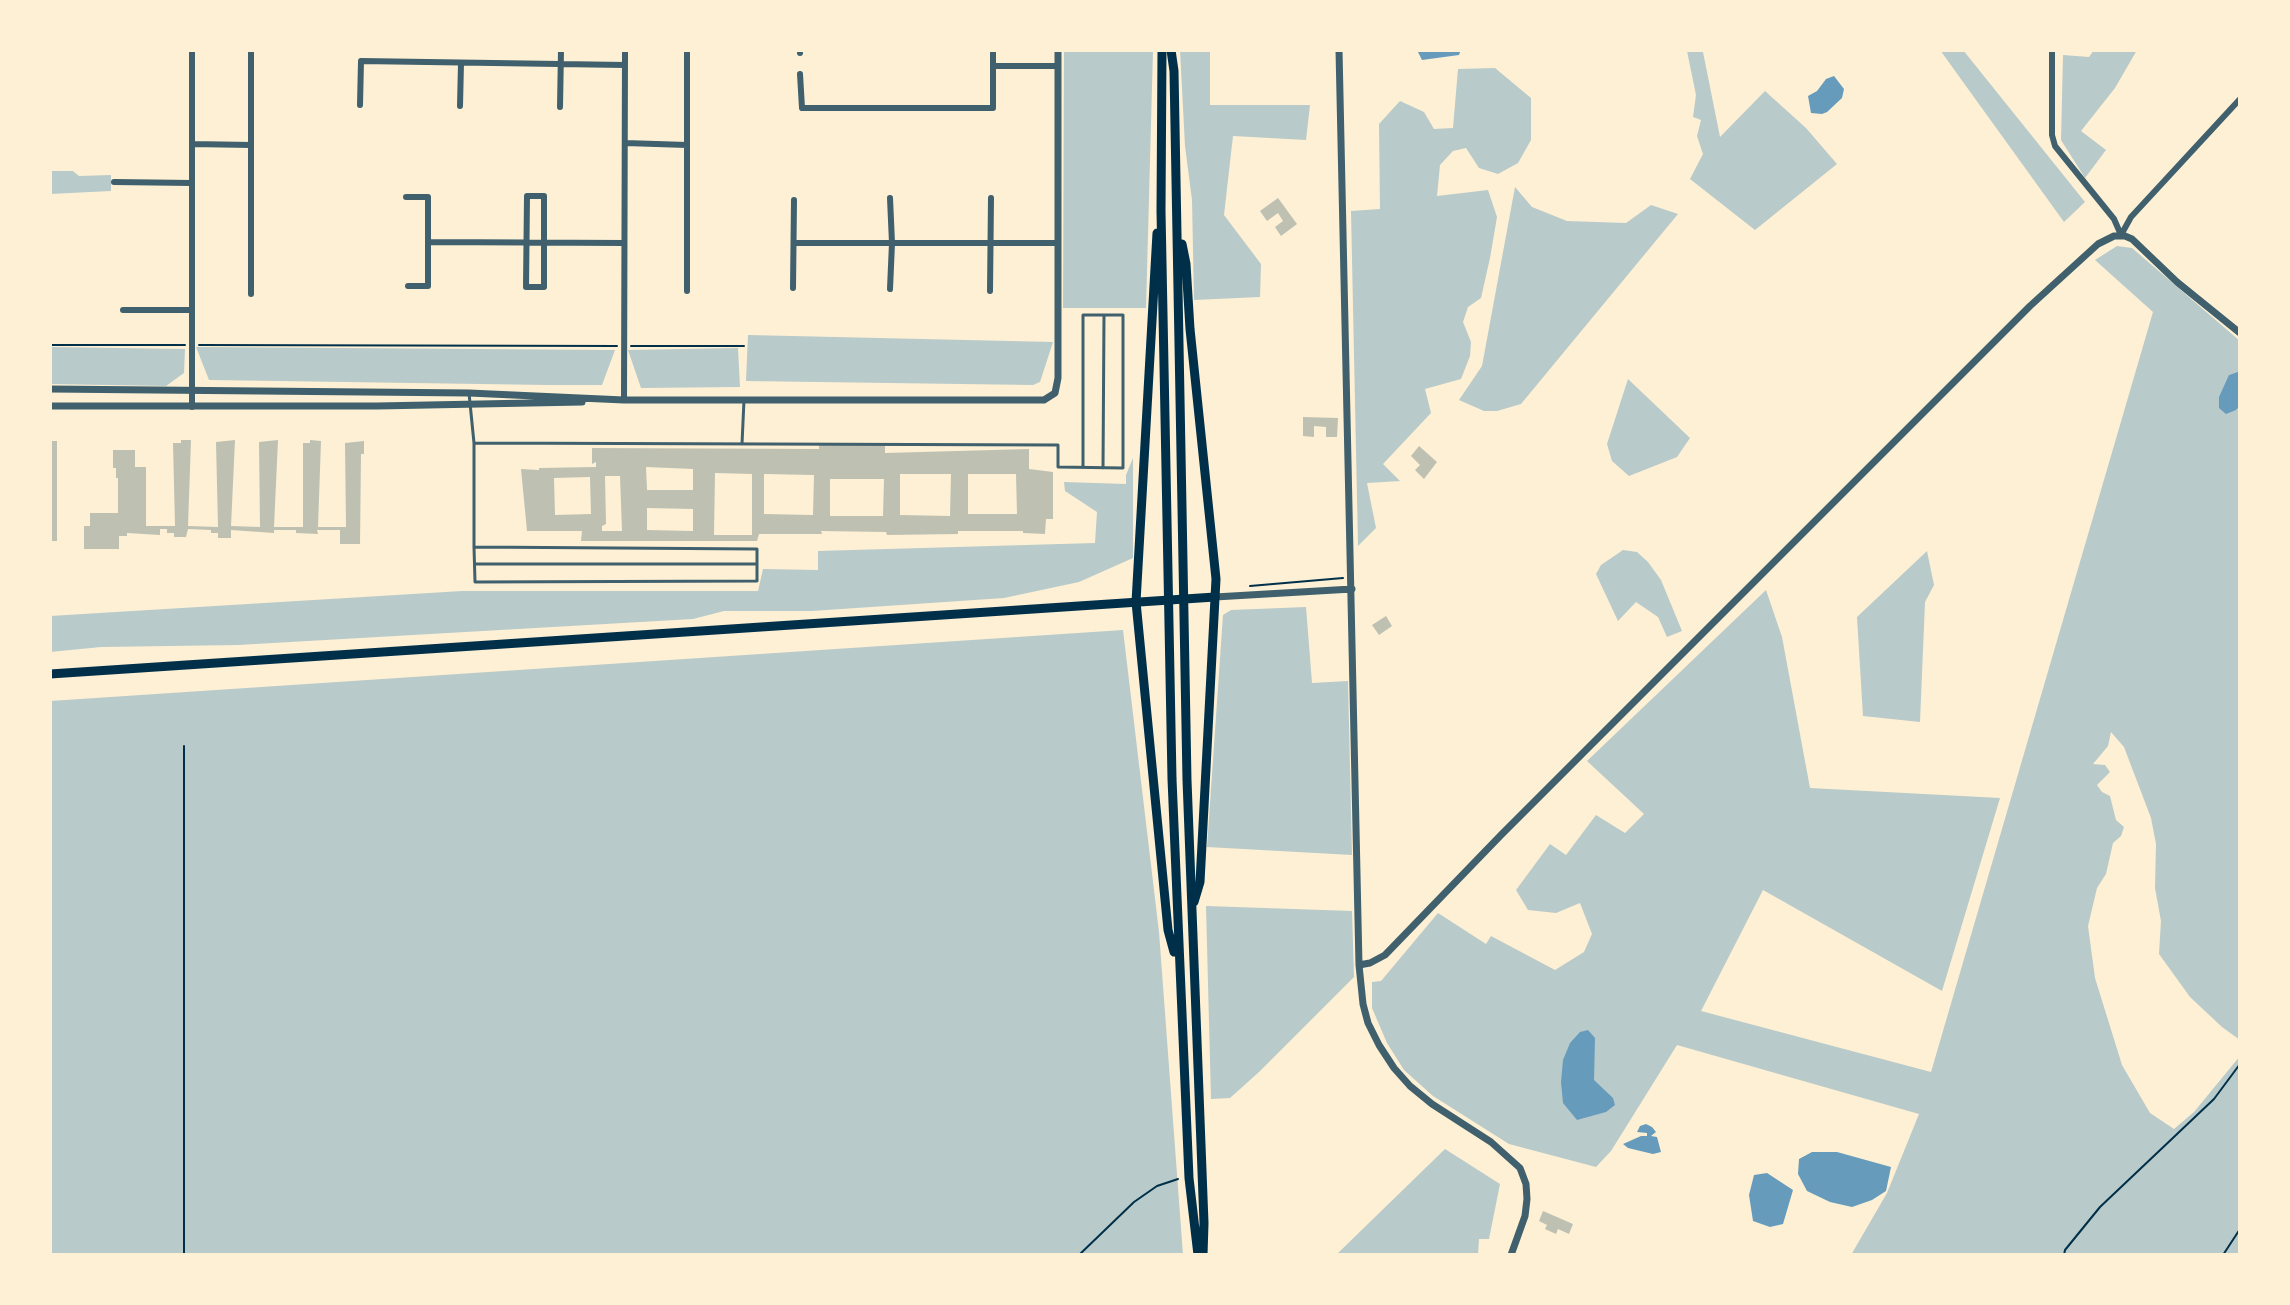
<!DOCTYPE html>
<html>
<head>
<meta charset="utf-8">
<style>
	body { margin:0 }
	#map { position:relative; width:2290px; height:1305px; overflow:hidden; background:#fdf0d5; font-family:Lora,serif }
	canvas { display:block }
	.frame { position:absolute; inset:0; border:52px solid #fdf0d5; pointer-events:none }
</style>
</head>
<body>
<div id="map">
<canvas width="2290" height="1305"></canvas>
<div class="frame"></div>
</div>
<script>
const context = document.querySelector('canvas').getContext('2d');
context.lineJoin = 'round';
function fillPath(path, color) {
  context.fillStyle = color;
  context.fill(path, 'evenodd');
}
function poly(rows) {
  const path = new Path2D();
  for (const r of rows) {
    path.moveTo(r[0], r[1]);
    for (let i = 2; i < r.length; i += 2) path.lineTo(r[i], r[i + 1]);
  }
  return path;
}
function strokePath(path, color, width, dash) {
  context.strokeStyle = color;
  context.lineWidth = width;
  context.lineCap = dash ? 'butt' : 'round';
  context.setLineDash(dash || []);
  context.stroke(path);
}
fillPath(poly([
	[1064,50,1153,50,1146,308,1063,308],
	[1180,50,1210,50,1210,105,1310,105,1306,140,1233,136,1224,215,1261,264,1260,297,1194,300,1192,200,1185,146],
	[1940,50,1963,50,2085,202,2064,222],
	[2094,50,2137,50,2115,88,2081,131,2106,150,2085,178,2061,140,2063,55,2089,57],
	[1687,51,1703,52,1720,137,1765,91,1806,128,1837,164,1755,230,1690,179,1703,154,1697,136,1701,120,1693,117,1696,95],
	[1495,68,1531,98,1531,140,1518,163,1498,174,1479,168,1466,148,1453,151,1440,165,1437,196,1488,190,1497,217,1490,258,1481,298,1468,307,1463,322,1471,342,1470,356,1461,379,1425,389,1431,413,1383,464,1400,481,1367,483,1376,528,1358,546,1351,211,1380,209,1379,124,1400,101,1424,112,1434,129,1453,128,1458,69],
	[50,171,73,171,79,176,111,175,111,191,50,194],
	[1515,187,1532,207,1567,221,1626,223,1651,205,1678,214,1521,404,1497,411,1484,411,1459,400,1482,366],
	[2117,246,2132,248,2240,341,2240,371,2229,375,2236,410,2240,406,2240,1040,2222,1027,2190,997,2159,954,2161,921,2155,888,2156,844,2151,818,2124,747,2111,732,2108,746,2093,764,2105,765,2110,772,2097,785,2102,792,2110,796,2116,820,2124,827,2121,836,2113,843,2106,874,2097,888,2088,926,2095,978,2122,1065,2150,1113,2174,1129,2194,1112,2240,1056,2240,1255,1851,1255,1887,1193,1919,1114,1677,1045,1611,1151,1596,1167,1509,1144,1433,1096,1404,1070,1387,1043,1372,1008,1372,982,1381,981,1438,913,1486,944,1491,936,1555,970,1584,952,1592,934,1580,903,1556,913,1528,910,1516,890,1550,844,1566,855,1596,815,1625,833,1644,814,1587,761,1766,590,1782,637,1810,788,2000,798,1942,991,1763,890,1701,1011,1931,1072,2153,312,2095,260],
	[748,335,1053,342,1040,382,1033,385,746,381],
	[50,347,185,349,184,373,166,386,50,384],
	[196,347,615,350,602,385,548,385,209,380],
	[738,348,740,387,641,388,628,350],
	[1628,379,1690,438,1677,457,1629,476,1612,461,1607,444],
	[1133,458,1133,558,1079,582,1004,598,812,611,724,611,693,619,238,645,101,647,50,652,50,616,462,591,758,591,763,569,818,570,818,551,1095,543,1097,512,1065,491,1064,482,1126,484,1126,475],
	[1623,550,1637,552,1648,562,1661,580,1682,631,1667,637,1658,617,1636,602,1618,621,1596,574,1601,565],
	[1927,551,1934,585,1925,602,1920,722,1863,716,1857,617],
	[1306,607,1312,683,1348,681,1352,855,1207,847,1223,615,1231,610],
	[1123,630,1159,932,1183,1255,50,1255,50,701],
	[1206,906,1352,911,1354,977,1259,1072,1230,1098,1211,1099],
	[1445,1149,1500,1184,1489,1239,1479,1239,1478,1255,1336,1255]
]), '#b9caca');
fillPath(poly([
	[1417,50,1461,50,1459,55,1422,60],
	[1834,76,1844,89,1842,98,1827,112,1822,114,1811,113,1808,96,1817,91,1826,79],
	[2240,371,2240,406,2236,410,2226,414,2219,408,2219,397,2229,375],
	[1588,1030,1595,1038,1594,1080,1613,1098,1615,1105,1606,1112,1577,1120,1563,1103,1561,1082,1563,1060,1570,1043,1580,1032],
	[1646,1124,1652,1127,1656,1132,1651,1136,1657,1137,1661,1152,1653,1154,1628,1148,1623,1144,1641,1136,1647,1136,1647,1133,1637,1132,1640,1126],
	[1812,1152,1837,1152,1891,1167,1886,1191,1872,1200,1852,1207,1830,1202,1807,1191,1798,1174,1799,1159],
	[1767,1173,1793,1190,1783,1224,1770,1227,1753,1221,1749,1195,1754,1175]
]), '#669bbc');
fillPath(poly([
	[1278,198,1297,224,1281,236,1275,227,1283,221,1278,213,1267,221,1260,211],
	[1303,417,1338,418,1337,437,1326,437,1326,427,1314,426,1314,437,1303,436],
	[181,440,191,440,188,526,218,527,216,442,235,440,231,526,260,527,259,442,278,440,274,527,303,527,303,443,310,443,310,440,321,441,318,527,346,527,345,443,364,441,364,454,361,454,360,544,340,544,340,530,317,530,318,534,296,533,296,530,274,530,274,533,231,530,231,538,218,538,218,533,211,533,211,530,188,529,186,537,174,537,174,533,167,533,167,529,160,529,160,535,127,533,127,536,119,536,119,549,84,549,84,526,90,526,90,513,118,513,118,478,116,478,116,468,113,468,113,450,135,450,135,467,146,467,146,526,175,526,173,443,181,443],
	[50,441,57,441,57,541,50,541],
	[819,445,885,445,885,453,1029,449,1029,469,1053,472,1053,519,1046,519,1045,534,1023,533,1023,531,958,531,958,534,887,535,886,532,821,531,822,534,759,534,757,541,581,541,582,531,527,531,521,469,539,470,539,468,596,467,596,462,592,464,592,448,819,449],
	[646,467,693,469,693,490,647,490],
	[715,473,752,474,752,535,714,535],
	[764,474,814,475,813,515,764,514],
	[900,474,951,474,950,516,900,515],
	[968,474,1016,474,1017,514,968,514],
	[605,476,620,476,622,531,602,531,602,526,606,524],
	[590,477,591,514,555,515,554,478],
	[830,479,884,479,883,516,830,516],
	[647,508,693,509,693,531,647,530],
	[1419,446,1437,462,1424,479,1415,470,1420,465,1411,456],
	[1386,616,1392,626,1379,635,1372,625],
	[1543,1211,1573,1224,1569,1234,1558,1229,1556,1234,1545,1229,1547,1225,1539,1221]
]), '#bec0b2');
strokePath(poly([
	[50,345,185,345],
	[199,345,617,346],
	[631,346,744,346],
	[1250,586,1343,578],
	[184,1255,184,746],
	[1079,1255,1134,1202,1157,1186,1178,1179],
	[2064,1255,2065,1250,2100,1207,2214,1099,2240,1064],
	[2223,1255,2240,1229]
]), '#003049', 2);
strokePath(poly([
	[469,393,474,443,474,547,475,582,757,581,757,549,474,547],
	[474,443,1058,445,1058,467,1123,468,1123,315,1083,315,1083,467],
	[742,444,744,400],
	[1103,468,1104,315],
	[475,564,757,564]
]), '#3f606c', 3);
strokePath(poly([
	[192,50,192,407],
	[251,50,251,294],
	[687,50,687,291],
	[2052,50,2052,135,2055,146,2114,219,2121,235],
	[800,53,800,50],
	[993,66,1058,66],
	[800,74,802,108,993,108,993,50],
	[360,105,361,61,625,65],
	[460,106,461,63],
	[560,107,561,50],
	[625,143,687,145],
	[192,144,251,145],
	[114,182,192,183],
	[527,196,544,196,544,287,526,287,527,196],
	[406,197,428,197,428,286,408,286],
	[890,198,892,243,890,289],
	[2121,235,2131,217,2240,99],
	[428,242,624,243],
	[795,243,1057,243],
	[793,288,794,200],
	[990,291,991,198],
	[123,310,192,310],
	[624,400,625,50]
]), '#3f606c', 6);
strokePath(poly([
	[1339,50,1359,965,1363,1004,1368,1023,1379,1045,1394,1068,1410,1086,1432,1104,1491,1142,1520,1168,1526,1184,1527,1199,1525,1216,1511,1255],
	[50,389,469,393,624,400,1044,400,1055,393,1058,378,1058,50],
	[50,406,377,406,582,402],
	[1215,597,1352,589],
	[1359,965,1370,963,1385,955,1501,835,2030,306,2098,244,2114,236,2125,236,2132,239,2177,282,2240,333]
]), '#3f606c', 7);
strokePath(poly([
	[50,674,1215,597]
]), '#003049', 9);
strokePath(poly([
	[1162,50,1161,211,1172,779,1189,1178,1198,1255],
	[1171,50,1174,71,1187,780,1204,1223,1203,1255],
	[1157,233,1136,602,1168,930,1174,952],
	[1182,244,1186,264,1190,329,1216,579,1200,882,1194,902]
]), '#003049', 9);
</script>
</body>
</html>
